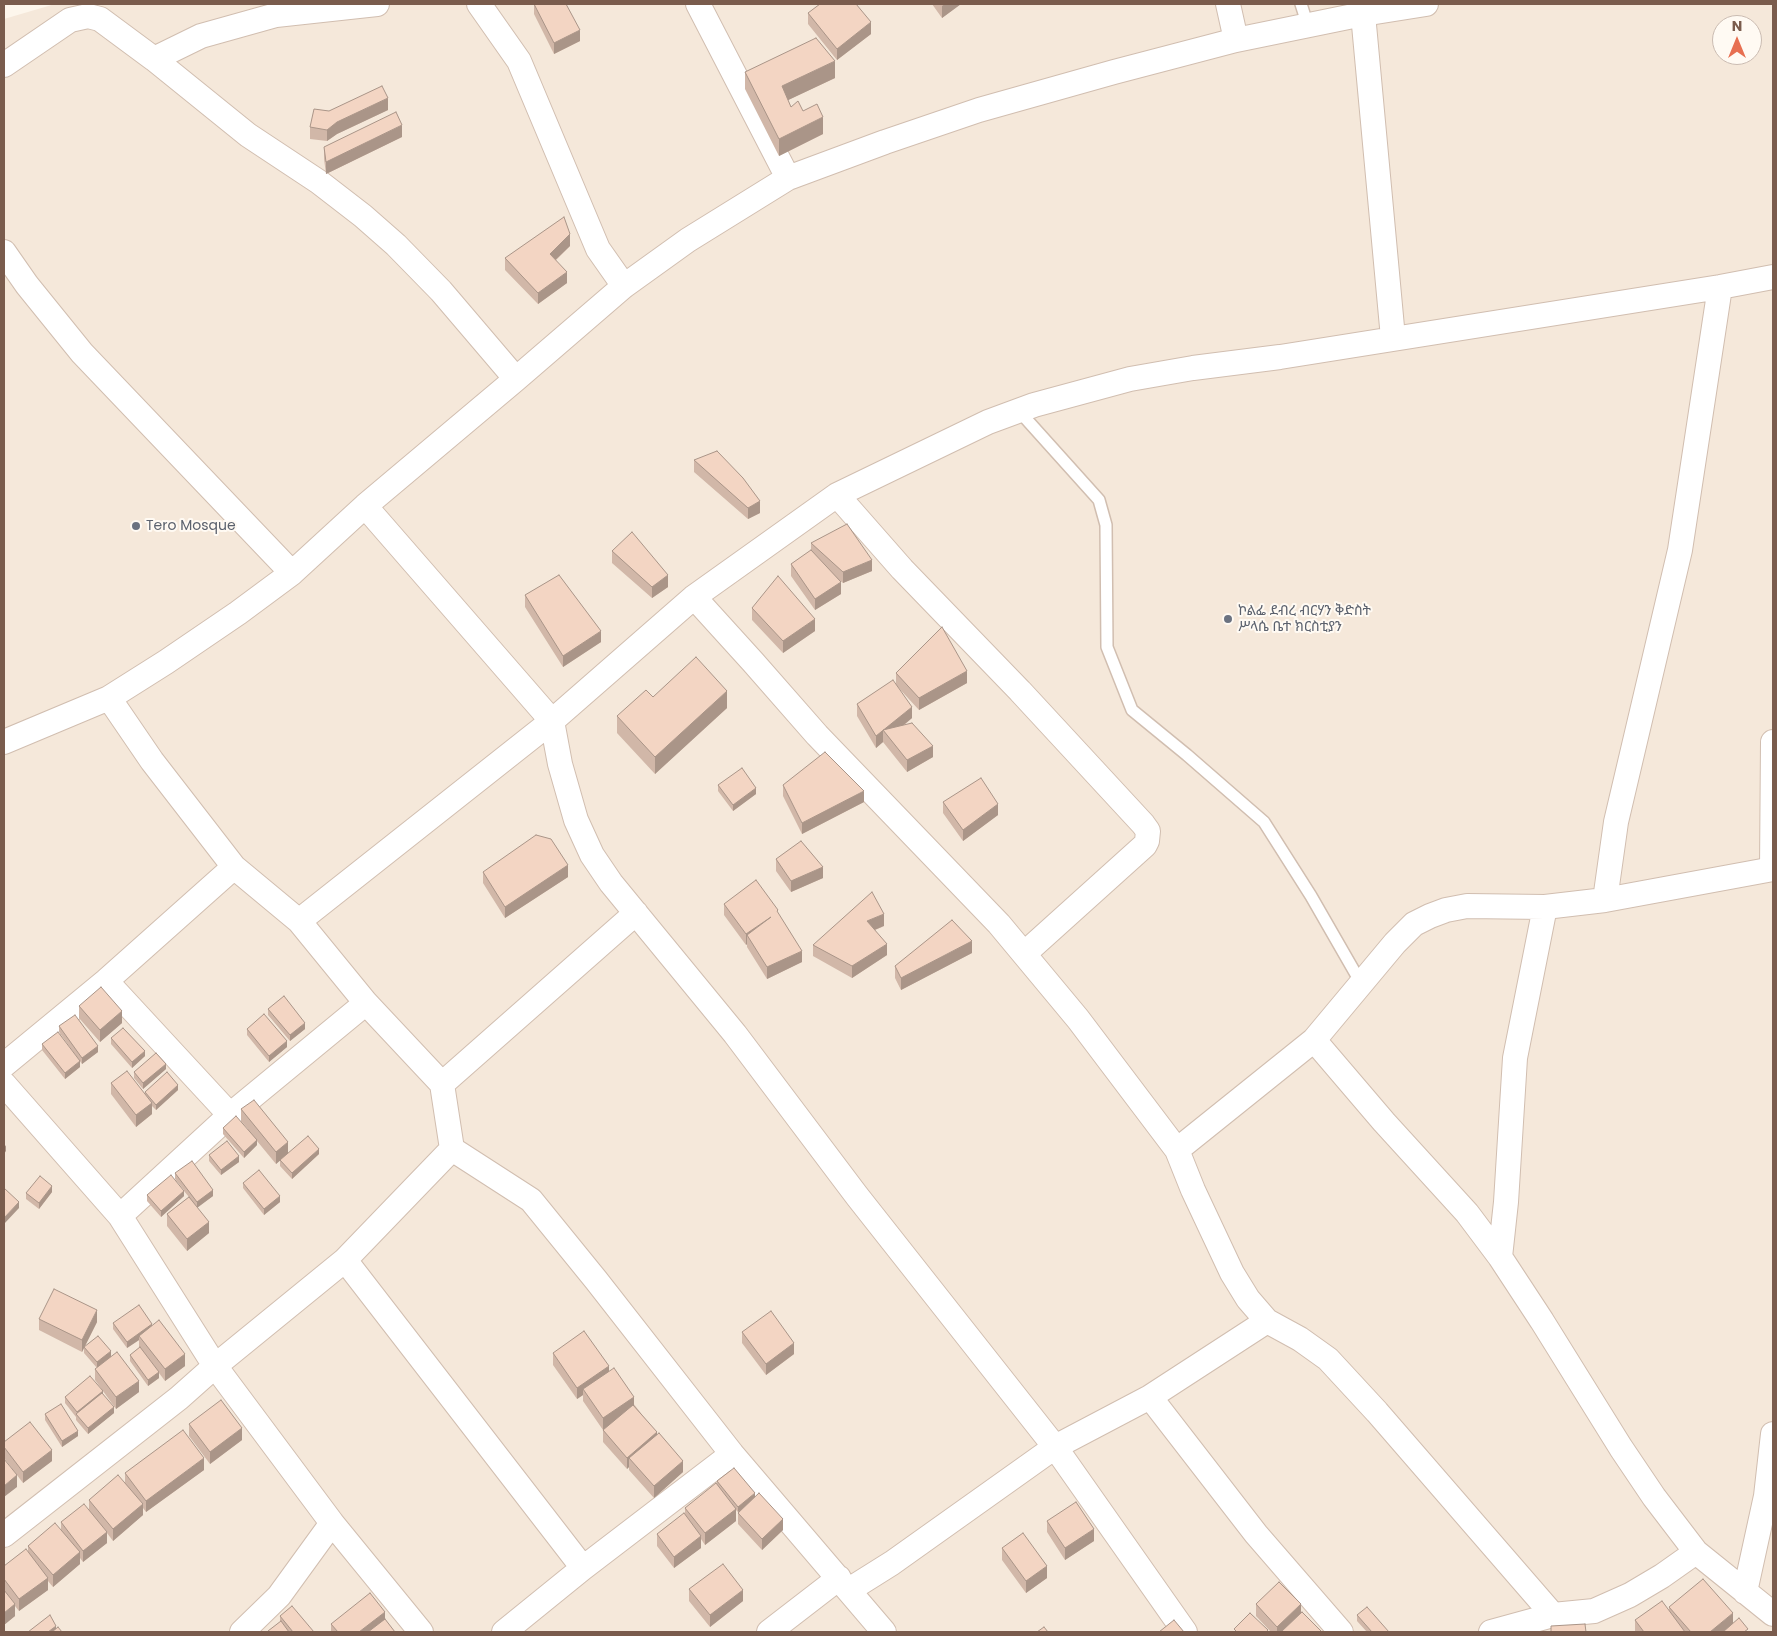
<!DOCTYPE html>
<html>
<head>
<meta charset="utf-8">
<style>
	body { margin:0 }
	#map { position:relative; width:1777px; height:1636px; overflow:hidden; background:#fdf6ec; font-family:Poppins,sans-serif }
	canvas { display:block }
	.frame { position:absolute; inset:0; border:5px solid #7a5c4d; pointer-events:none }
	.north { position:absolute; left:1712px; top:15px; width:50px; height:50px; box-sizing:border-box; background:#fffaf3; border:1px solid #cabbb1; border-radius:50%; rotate:0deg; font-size:14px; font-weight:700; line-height:20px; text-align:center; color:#7a5c4d }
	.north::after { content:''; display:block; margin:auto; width:18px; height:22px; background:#e76f51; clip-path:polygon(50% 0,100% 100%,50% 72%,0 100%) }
</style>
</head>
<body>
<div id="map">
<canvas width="1777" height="1636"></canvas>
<div class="frame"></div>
<div class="north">N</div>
</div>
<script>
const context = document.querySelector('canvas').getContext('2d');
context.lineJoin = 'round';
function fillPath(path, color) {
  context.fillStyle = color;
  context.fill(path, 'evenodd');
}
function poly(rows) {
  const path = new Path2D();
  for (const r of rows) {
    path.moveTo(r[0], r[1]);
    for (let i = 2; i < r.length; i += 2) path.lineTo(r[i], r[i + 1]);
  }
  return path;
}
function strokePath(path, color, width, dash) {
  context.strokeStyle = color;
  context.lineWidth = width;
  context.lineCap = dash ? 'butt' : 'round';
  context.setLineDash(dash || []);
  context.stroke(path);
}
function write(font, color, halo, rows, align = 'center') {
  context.font = font + ' Poppins,"Noto Sans Ethiopic",sans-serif';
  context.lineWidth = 4;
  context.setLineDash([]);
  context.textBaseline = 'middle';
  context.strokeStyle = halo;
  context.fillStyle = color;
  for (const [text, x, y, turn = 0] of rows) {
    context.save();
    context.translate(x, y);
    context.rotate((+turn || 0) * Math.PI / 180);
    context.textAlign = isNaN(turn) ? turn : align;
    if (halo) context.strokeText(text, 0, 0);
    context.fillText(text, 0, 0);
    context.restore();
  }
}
fillPath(poly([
	[55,4,1773,4,1773,1632,4,1632,4,19],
	[1722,25,1752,25,1752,55,1722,55]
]), '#f5e8da');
const service = poly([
	[1301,4,1308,26],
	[1019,411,1099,500,1106,525,1107,647,1132,710,1187,755,1264,822,1311,896,1361,983]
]);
const minor = poly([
	[479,4,519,61,598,249,624,286],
	[698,4,788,178],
	[1228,4,1236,40],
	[1363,14,1393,338],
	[154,59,201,36,276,15,377,4],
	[4,65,70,20,88,16,100,19,154,59,248,135,319,182,363,216,396,245,441,291,516,379],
	[4,252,27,285,82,353,292,573],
	[837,495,902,569,1020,691,1143,824,1148,831,1147,841,1145,845,1024,954],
	[365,506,552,721,560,764,576,820,592,855,611,883,735,1034,857,1196,1055,1447,1185,1632],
	[694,597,753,662,817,735,999,924,1078,1019,1177,1150,1193,1190,1232,1273,1248,1299,1267,1321,1300,1339,1328,1359,1377,1412,1553,1615],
	[109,698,152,761,234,867,299,921,366,1003,442,1084,452,1149,531,1200,596,1280,732,1454,884,1632],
	[4,742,109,698,166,662,238,613,292,573,365,506,516,379,624,286,688,240,788,178,885,142,979,110,1114,72,1236,40,1363,14,1426,4],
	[1772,869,1773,742],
	[1605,900,1616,822,1680,550,1720,287],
	[299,921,552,721,694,597,837,495,988,422,1034,405,1130,379,1193,368,1280,357,1720,287,1773,277],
	[106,981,230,1115],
	[1314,1040,1384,1122,1467,1213,1500,1257,1542,1321,1621,1448,1654,1497,1696,1552,1773,1614],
	[4,1065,106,981,234,867],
	[4,1084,120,1216,215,1366,332,1523,421,1632],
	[442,1084,636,913],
	[1177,1150,1314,1040,1395,943,1414,924,1430,916,1446,910,1467,906,1545,907,1605,900,1773,869],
	[120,1216,230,1115,366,1003],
	[1500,1257,1506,1202,1515,1058,1545,907],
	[345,1260,583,1568],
	[1150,1397,1256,1534,1341,1632],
	[4,1535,179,1398,215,1366,345,1260,452,1149],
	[849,1590,892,1563,1055,1447,1150,1397,1267,1321],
	[1745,1592,1766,1496,1773,1434],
	[242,1632,279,1596,332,1523],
	[504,1632,583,1568,732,1454],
	[769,1632,839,1578],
	[1491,1632,1553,1615,1594,1611,1630,1595,1662,1576,1696,1552]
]);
strokePath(service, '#d1beb0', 14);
strokePath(minor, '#d1beb0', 26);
strokePath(service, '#fff', 11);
strokePath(minor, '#fff', 24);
fillPath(poly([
	[534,4,566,4,580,41,554,54,534,14],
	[932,4,961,4,942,18],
	[808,13,871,34,837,60,808,24],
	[745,72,835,78,788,100,791,107,803,111,823,134,779,156,745,89],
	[388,110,337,134,327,141,310,139,310,127,329,111],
	[402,137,326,174,324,159,324,147],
	[570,246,556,260,567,283,538,304,505,270,505,258],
	[694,460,760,513,748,519,694,472],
	[811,543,872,571,843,583,838,579,841,594,815,610,791,576,791,564,811,551],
	[612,551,668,587,652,598,612,563],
	[525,595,601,642,563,667,525,607],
	[752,608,815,631,783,653,752,620],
	[896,673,967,683,919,710,896,685],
	[653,697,727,708,655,774,617,733,617,716],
	[857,704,912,718,903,726,933,757,907,772,883,742,876,748,857,716],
	[718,785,756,794,733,811,718,791],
	[783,785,864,802,802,834,783,796],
	[943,802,998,815,963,841,943,813],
	[776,859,823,878,791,892,776,871],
	[483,872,568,877,505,918,483,883],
	[724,904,802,962,767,979,747,947,747,944,746,945,724,915],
	[884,926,875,930,887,955,852,978,813,956,813,945],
	[972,953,901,990,895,978,895,966],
	[79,1006,122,1023,100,1042,79,1018],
	[268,1009,305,1029,290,1041,268,1015],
	[59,1026,98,1052,82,1064,59,1032],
	[247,1029,287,1047,269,1062,247,1035],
	[111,1038,145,1056,132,1068,111,1044],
	[42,1044,80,1067,65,1079,42,1050],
	[166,1069,143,1089,134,1078,134,1072],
	[111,1083,145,1093,178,1090,156,1110,152,1106,152,1114,136,1127,111,1094],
	[241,1109,288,1153,319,1154,292,1179,280,1166,280,1160,276,1164,257,1141,257,1145,244,1158,223,1134,223,1128,248,1129,241,1121],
	[209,1155,239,1162,221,1175,209,1161],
	[175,1173,213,1196,197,1207,209,1233,187,1251,167,1226,167,1214,189,1197,184,1191,184,1196,161,1217,147,1201,147,1195,184,1190,175,1179],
	[243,1183,280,1202,264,1215,243,1188],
	[52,1192,39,1209,26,1199,26,1193],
	[39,1319,97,1322,82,1352,39,1330],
	[113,1323,152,1325,185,1366,165,1381,159,1373,159,1378,148,1386,130,1361,130,1355,139,1348,139,1340,127,1348,113,1329],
	[742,1332,794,1354,766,1375,742,1343],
	[84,1347,111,1357,139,1392,116,1409,95,1380,95,1369,97,1368,84,1353],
	[553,1353,609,1372,657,1434,683,1472,654,1498,629,1470,629,1467,627,1469,603,1442,603,1430,608,1426,603,1430,583,1401,583,1395,577,1399,553,1365],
	[103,1394,114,1413,88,1434,76,1420,76,1417,65,1403,65,1397],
	[45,1414,78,1436,62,1447,45,1420],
	[189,1424,242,1440,210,1464,189,1436],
	[4,1442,52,1461,23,1483,4,1458],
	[204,1470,146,1512,143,1508,143,1515,113,1541,107,1533,107,1543,83,1562,80,1558,80,1564,53,1587,48,1581,48,1590,19,1611,15,1606,15,1616,4,1625,4,1566,28,1552,28,1546,61,1530,61,1522,89,1509,89,1500,125,1483,125,1473],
	[717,1481,755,1497,783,1530,762,1550,738,1524,738,1512,736,1510,736,1521,705,1545,701,1539,701,1548,674,1568,657,1546,657,1534,685,1515,685,1508,717,1485],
	[1047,1521,1094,1541,1065,1560,1047,1532],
	[1002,1548,1047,1578,1026,1593,1002,1560],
	[689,1589,743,1601,710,1627,689,1601],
	[1256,1604,1301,1612,1322,1632,1271,1632,1256,1616],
	[1669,1607,1733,1624,1748,1632,1635,1632,1635,1620,1669,1611],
	[1357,1615,1389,1632,1367,1632,1357,1621],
	[280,1616,314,1632,268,1632,268,1631,280,1622],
	[385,1619,395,1632,331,1632,331,1624]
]), '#d1b7a8');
fillPath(poly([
	[945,4,961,4,942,18,942,6],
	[871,22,871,34,837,60,837,49],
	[580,30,580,41,554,54,554,43],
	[835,61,835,78,782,103,782,86],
	[388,98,388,110,337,134,327,141,327,130,337,122],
	[823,117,823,134,779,156,779,139],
	[402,125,402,137,326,174,326,162],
	[570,234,570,246,550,265,550,254],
	[567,272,567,283,538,304,538,293],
	[760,501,760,513,748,519,748,508],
	[872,560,872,571,843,583,843,572],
	[668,575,668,587,652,598,652,587],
	[841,582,841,594,815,610,815,599],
	[815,619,815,631,783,653,783,641],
	[601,631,601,642,563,667,563,656],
	[967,671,967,683,919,710,919,698],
	[727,691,727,708,655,774,655,757],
	[912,707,912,718,889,737,883,730],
	[883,730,883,742,876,748,876,736],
	[933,746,933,757,907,772,907,760],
	[756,788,756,794,733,811,733,805],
	[864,791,864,802,802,834,802,823],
	[998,804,998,815,963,841,963,830],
	[568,865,568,877,505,918,505,907],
	[823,867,823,878,791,892,791,881],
	[884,914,884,926,867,933,867,921],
	[771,917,747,935,747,944,746,945,746,934],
	[972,941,972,953,901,990,901,978],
	[887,944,887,955,852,978,852,966],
	[802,951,802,962,767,979,767,967],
	[122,1011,122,1023,100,1042,100,1030],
	[305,1023,305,1029,290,1041,290,1035],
	[287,1041,287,1047,269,1062,269,1056],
	[98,1046,98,1052,82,1064,82,1058],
	[145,1051,145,1056,132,1068,132,1062],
	[80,1061,80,1067,65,1079,65,1073],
	[166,1064,166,1069,143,1089,143,1083],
	[178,1085,178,1090,156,1110,156,1105],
	[152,1103,152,1114,136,1127,136,1115],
	[257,1140,257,1145,244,1158,244,1152],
	[288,1142,288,1154,276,1164,276,1152],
	[6,1145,6,1151,4,1154,4,1148],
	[319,1149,319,1154,292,1179,292,1173],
	[239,1156,239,1162,221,1175,221,1170],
	[52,1186,52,1192,39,1209,39,1203],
	[213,1190,213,1196,197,1208,197,1202],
	[184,1191,184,1196,161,1217,161,1211],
	[280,1196,280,1202,264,1215,264,1209],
	[19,1202,19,1208,4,1224,4,1218],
	[209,1222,209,1233,187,1251,187,1239],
	[97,1310,97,1322,82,1352,82,1340],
	[152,1324,152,1330,139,1336,139,1340,127,1348,127,1342],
	[794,1343,794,1354,766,1375,766,1364],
	[111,1351,111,1357,97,1368,97,1362],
	[185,1354,185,1366,165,1381,165,1369],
	[609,1366,609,1377,583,1389,583,1395,577,1399,577,1388],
	[159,1372,159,1378,148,1386,148,1380],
	[139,1381,139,1392,116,1409,116,1397],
	[103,1391,103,1397,77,1415,77,1412],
	[634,1397,634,1409,603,1430,603,1418],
	[114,1407,114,1413,88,1434,88,1428],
	[242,1428,242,1440,210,1464,210,1452],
	[78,1431,78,1436,62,1447,62,1441],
	[657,1432,657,1444,629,1458,629,1467,627,1469,627,1458],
	[52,1450,52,1461,23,1483,23,1472],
	[204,1458,204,1470,146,1512,146,1501],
	[683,1461,683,1472,654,1498,654,1486],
	[17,1475,17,1487,4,1497,4,1486],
	[755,1493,755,1499,738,1512,738,1507],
	[143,1504,143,1515,113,1541,113,1529],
	[736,1509,736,1521,705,1545,705,1533],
	[783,1519,783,1530,762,1550,762,1539],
	[1094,1529,1094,1541,1065,1560,1065,1548],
	[107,1532,107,1543,83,1562,83,1551],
	[701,1536,701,1548,674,1568,674,1557],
	[80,1552,80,1564,53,1587,53,1575],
	[1047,1566,1047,1578,1026,1593,1026,1581],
	[48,1578,48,1590,19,1611,19,1599],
	[743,1590,743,1601,710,1627,710,1615],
	[15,1604,15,1616,4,1625,4,1613],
	[1301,1604,1301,1616,1281,1632,1277,1632,1277,1627],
	[385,1612,385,1624,374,1632,359,1632],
	[1733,1613,1733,1624,1723,1632,1710,1632],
	[56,1626,56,1632,48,1632]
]), '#aa9588');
const building = poly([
	[534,4,566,4,580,30,554,43,534,4],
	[820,4,856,4,871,22,837,49,808,13,820,4],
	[816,38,835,61,782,86,791,107,798,101,803,111,817,104,823,117,779,139,745,72,816,38],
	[382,86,388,98,337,122,327,130,310,127,314,109,329,111,382,86],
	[396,112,402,125,326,162,324,147,396,112],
	[564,217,570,234,550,254,567,272,538,293,505,258,564,217],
	[717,451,743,478,760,501,748,508,694,460,717,451],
	[847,524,872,560,843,572,811,543,847,524],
	[632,532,668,575,652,587,612,551,632,532],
	[811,550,841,582,815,599,791,564,811,550],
	[559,575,601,631,563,656,525,595,559,575],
	[778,576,815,619,783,641,752,608,778,576],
	[942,627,967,671,919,698,896,673,942,627],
	[696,657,727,691,655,757,617,716,646,690,653,697,696,657],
	[893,680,912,707,876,736,857,704,893,680],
	[912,723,933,746,907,760,883,730,912,723],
	[825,752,864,791,802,823,783,785,825,752],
	[742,768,756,788,733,805,718,785,742,768],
	[981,778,998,804,963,830,943,802,981,778],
	[536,835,551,839,568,865,505,907,483,872,536,835],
	[801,841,823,867,791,881,776,859,801,841],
	[756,880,778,910,777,911,802,951,767,967,747,935,771,917,746,934,724,904,756,880],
	[872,892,884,914,867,921,887,944,852,966,813,945,872,892],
	[952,920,972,941,901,978,895,966,952,920],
	[101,987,122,1011,100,1030,79,1006,101,987],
	[284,996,305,1023,290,1035,268,1009,284,996],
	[264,1014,287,1041,269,1056,247,1029,264,1014],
	[75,1015,98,1046,82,1058,59,1026,75,1015],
	[123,1028,145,1051,132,1062,111,1038,123,1028],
	[58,1032,80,1061,65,1073,42,1044,58,1032],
	[156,1053,166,1064,143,1083,134,1072,156,1053],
	[127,1071,152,1103,136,1115,111,1083,127,1071],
	[167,1072,178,1085,156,1105,145,1092,167,1072],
	[254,1100,288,1142,276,1152,241,1109,254,1100],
	[236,1116,257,1140,244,1152,223,1128,236,1116],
	[308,1136,319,1149,292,1173,280,1160,308,1136],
	[227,1141,239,1156,221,1170,209,1155,227,1141],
	[192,1161,213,1190,197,1202,175,1173,192,1161],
	[259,1170,280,1196,264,1209,243,1183,259,1170],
	[171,1175,184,1191,161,1211,147,1195,171,1175],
	[40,1176,52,1186,39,1203,26,1193,40,1176],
	[4,1188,19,1202,4,1218,4,1188],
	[189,1197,209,1222,187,1239,167,1214,189,1197],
	[54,1289,97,1310,82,1340,39,1319,54,1289],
	[139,1305,152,1324,127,1342,113,1323,139,1305],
	[771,1311,794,1343,766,1364,742,1332,771,1311],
	[159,1320,185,1354,165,1369,139,1336,159,1320],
	[584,1331,609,1366,577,1388,553,1353,584,1331],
	[98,1336,111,1351,97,1362,84,1347,98,1336],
	[140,1347,159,1372,148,1380,130,1355,140,1347],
	[117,1352,139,1381,116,1397,95,1369,117,1352],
	[614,1368,634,1397,603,1418,583,1389,614,1368],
	[90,1376,103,1391,77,1412,65,1397,90,1376],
	[102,1393,114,1407,88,1428,76,1414,102,1393],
	[221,1400,242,1428,210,1452,189,1424,221,1400],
	[61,1404,78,1431,62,1441,45,1414,61,1404],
	[633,1405,657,1432,627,1458,603,1430,633,1405],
	[30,1422,52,1450,23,1472,4,1447,4,1442,30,1422],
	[183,1430,204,1458,146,1501,125,1473,183,1430],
	[659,1433,683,1461,654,1486,629,1458,659,1433],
	[4,1459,17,1475,4,1486,4,1459],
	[734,1468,755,1493,738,1507,717,1481,734,1468],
	[118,1475,143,1504,113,1529,89,1500,118,1475],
	[716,1483,736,1509,705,1533,685,1508,716,1483],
	[759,1493,783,1519,762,1539,738,1513,759,1493],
	[1076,1502,1094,1529,1065,1548,1047,1521,1076,1502],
	[84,1504,107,1532,83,1551,61,1522,84,1504],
	[684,1513,701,1536,674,1557,657,1534,684,1513],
	[55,1523,80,1552,53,1575,28,1546,55,1523],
	[1023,1533,1047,1566,1026,1581,1002,1548,1023,1533],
	[26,1549,48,1578,19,1599,4,1579,4,1566,26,1549],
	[723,1564,743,1590,710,1615,689,1589,723,1564],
	[1703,1579,1733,1613,1710,1632,1691,1632,1669,1607,1703,1579],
	[1279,1582,1301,1604,1277,1627,1256,1604,1279,1582],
	[4,1590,15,1604,4,1613,4,1590],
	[370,1593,385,1612,359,1632,338,1632,331,1624,370,1593],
	[1662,1601,1685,1632,1644,1632,1635,1620,1662,1601],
	[292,1606,314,1632,293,1632,280,1616,292,1606],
	[1367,1607,1389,1632,1372,1632,1357,1615,1367,1607],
	[1302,1612,1322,1632,1281,1632,1302,1612],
	[1250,1613,1268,1630,1266,1632,1237,1632,1234,1629,1250,1613],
	[50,1615,56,1626,48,1632,28,1632,50,1615],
	[1739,1618,1748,1629,1744,1632,1723,1632,1739,1618],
	[385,1619,395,1632,368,1632,385,1619],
	[1174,1620,1184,1632,1159,1632,1174,1620],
	[281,1621,289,1632,269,1632,268,1631,281,1621],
	[1585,1624,1586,1632,1551,1632,1551,1626,1585,1624],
	[58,1627,62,1632,52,1632,58,1627],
	[1044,1627,1048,1632,1037,1632,1044,1627]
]);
fillPath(building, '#f3d5c3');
strokePath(building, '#aa9588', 1);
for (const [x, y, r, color] of [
	[136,526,5,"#6b7280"],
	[1228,619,5,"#6b7280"]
]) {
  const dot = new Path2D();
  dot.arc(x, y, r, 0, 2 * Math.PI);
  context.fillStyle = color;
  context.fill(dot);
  strokePath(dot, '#fffaf3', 2);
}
write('14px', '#5b616d', '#fffaf3', [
	["Tero Mosque",146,526],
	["ኮልፌ ደብረ ብርሃን ቅድስት",1238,611],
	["ሥላሴ ቤተ ክርስቲያን",1238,627]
], 'left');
</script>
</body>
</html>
